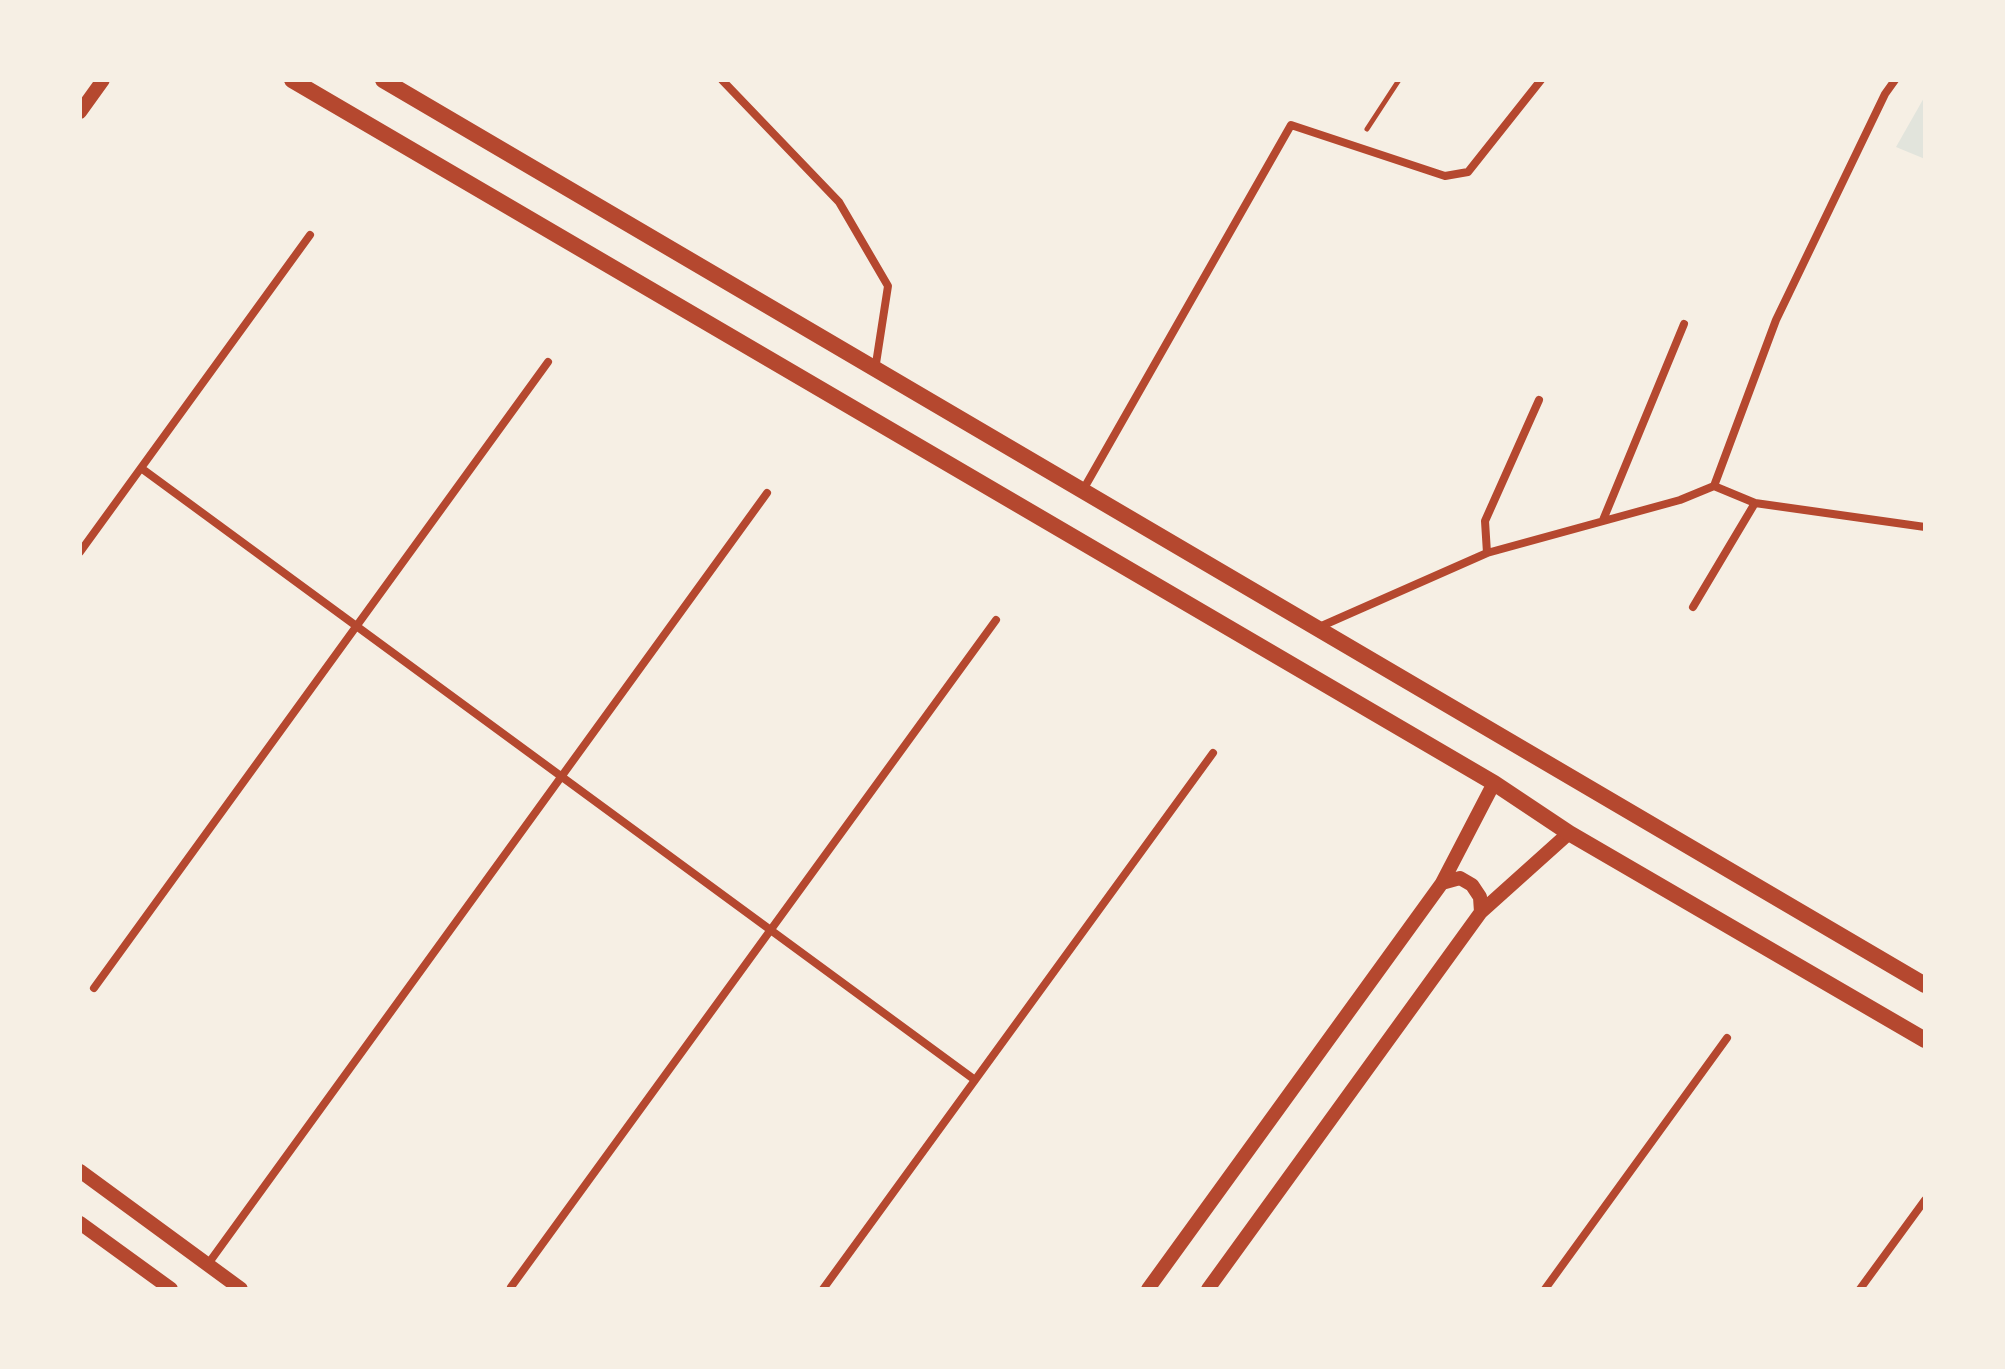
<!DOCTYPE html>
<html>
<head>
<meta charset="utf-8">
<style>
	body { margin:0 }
	#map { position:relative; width:2005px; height:1369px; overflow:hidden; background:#f6efe4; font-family:Mulish,sans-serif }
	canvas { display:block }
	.frame { position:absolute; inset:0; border:82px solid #f6efe4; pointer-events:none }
</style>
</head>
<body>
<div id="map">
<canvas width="2005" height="1369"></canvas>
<div class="frame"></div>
</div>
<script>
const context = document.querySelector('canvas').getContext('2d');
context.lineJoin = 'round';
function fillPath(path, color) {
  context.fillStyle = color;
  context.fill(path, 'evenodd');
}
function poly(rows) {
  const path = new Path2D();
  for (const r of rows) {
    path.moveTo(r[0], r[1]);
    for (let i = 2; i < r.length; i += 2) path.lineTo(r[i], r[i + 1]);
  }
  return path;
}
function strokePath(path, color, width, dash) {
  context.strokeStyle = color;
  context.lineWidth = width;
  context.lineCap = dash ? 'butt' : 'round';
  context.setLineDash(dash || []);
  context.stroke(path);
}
fillPath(poly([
	[1925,96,1925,159,1896,147]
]), '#e2e4dc');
strokePath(poly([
	[1367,129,1399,80]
]), '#b5482f', 5);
strokePath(poly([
	[722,80,839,202,888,286,875,370],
	[141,468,975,1080],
	[1714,486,1776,320,1885,94,1895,80],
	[1083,490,1291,125,1445,176,1468,172,1541,80],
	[1603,520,1684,324],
	[80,552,310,235],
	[1487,553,1485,521,1539,400],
	[1693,607,1755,503],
	[1317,628,1487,553,1680,500,1714,486,1755,503,1925,527],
	[94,988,548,362],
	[208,1264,767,493],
	[511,1287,996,620],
	[823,1289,1213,753],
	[1545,1289,1727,1038],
	[1860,1289,1925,1200]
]), '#b5482f', 8);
strokePath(poly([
	[80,112,103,80],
	[1442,883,1460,878,1472,885,1480,897,1481,912],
	[80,1171,241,1289],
	[80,1223,171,1289],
	[1148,1289,1442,883,1494,783],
	[1208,1289,1481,912,1569,833]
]), '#b5482f', 14);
strokePath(poly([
	[292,80,1494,783,1569,833,1925,1040],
	[383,80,1925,985]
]), '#b5482f', 16);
</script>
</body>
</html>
